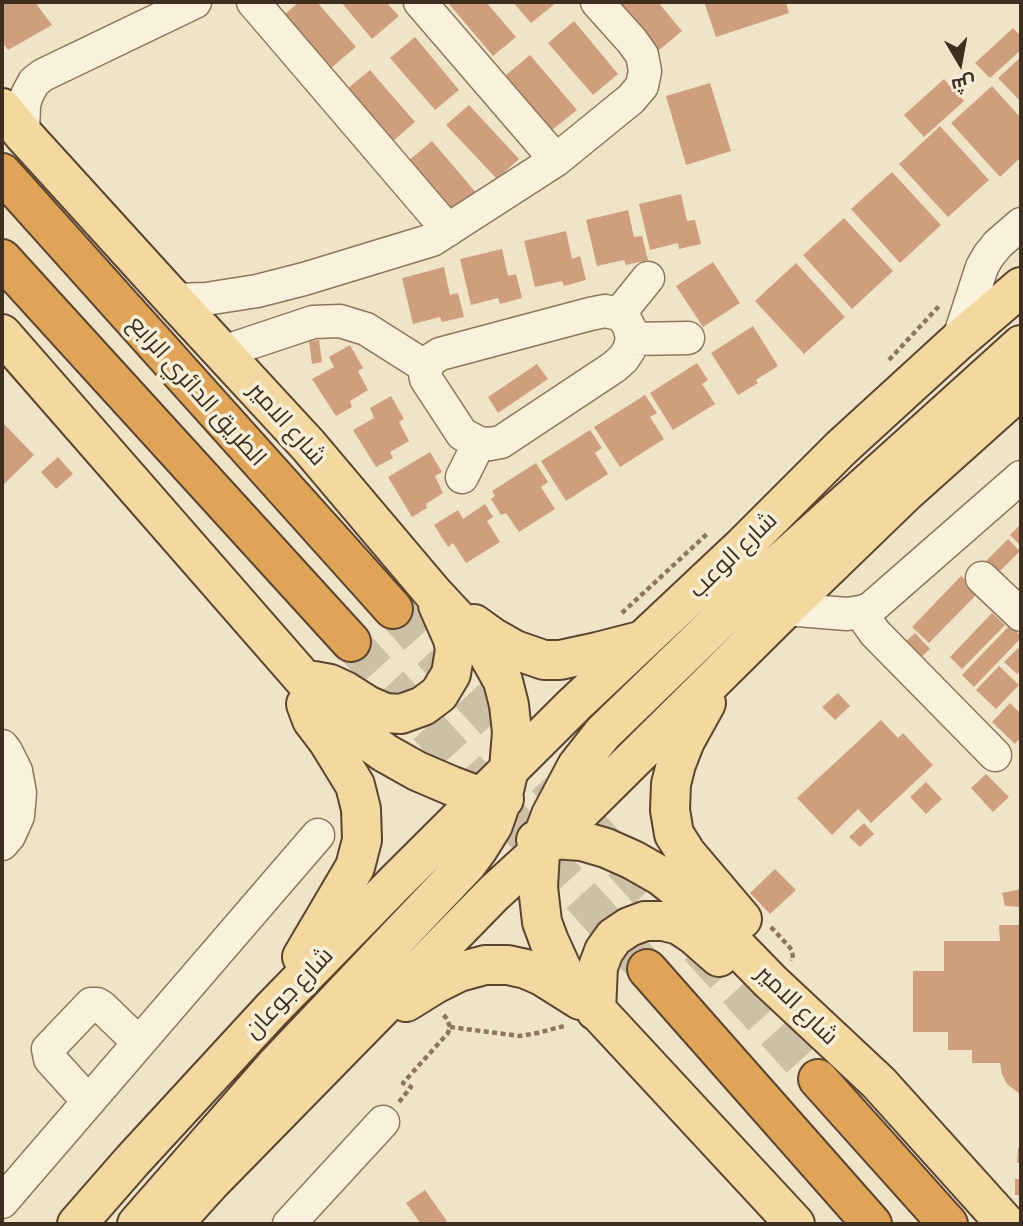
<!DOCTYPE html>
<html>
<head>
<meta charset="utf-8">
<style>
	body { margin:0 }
	#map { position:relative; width:1023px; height:1226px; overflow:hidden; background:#f0e4c8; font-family:"Crimson Pro",Cairo,serif }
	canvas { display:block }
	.frame { position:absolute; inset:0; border:4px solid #3d2e20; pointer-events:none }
	.north { position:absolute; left:925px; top:28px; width:70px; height:70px; -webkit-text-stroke:5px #f7eed8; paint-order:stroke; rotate:170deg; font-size:19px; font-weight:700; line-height:28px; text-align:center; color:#3d2e20 }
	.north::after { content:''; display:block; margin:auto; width:24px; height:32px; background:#3d2e20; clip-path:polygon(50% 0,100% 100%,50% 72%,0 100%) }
</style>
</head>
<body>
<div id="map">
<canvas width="1023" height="1226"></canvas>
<div class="frame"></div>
<div class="north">ش</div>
</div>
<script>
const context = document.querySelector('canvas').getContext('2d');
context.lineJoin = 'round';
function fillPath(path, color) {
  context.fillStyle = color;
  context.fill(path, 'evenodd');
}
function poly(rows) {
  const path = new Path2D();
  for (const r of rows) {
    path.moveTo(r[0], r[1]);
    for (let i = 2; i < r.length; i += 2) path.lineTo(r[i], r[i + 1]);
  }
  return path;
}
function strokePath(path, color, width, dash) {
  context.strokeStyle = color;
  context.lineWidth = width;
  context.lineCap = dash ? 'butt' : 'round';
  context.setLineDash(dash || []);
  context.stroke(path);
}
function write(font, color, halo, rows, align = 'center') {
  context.font = font + ' "Crimson Pro",Cairo,serif';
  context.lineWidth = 7;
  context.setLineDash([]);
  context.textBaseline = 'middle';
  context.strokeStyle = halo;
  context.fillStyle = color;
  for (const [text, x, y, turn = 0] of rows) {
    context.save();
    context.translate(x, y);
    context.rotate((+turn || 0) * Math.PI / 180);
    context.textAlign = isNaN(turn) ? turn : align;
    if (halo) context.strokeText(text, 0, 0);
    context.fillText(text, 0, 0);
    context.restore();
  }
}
fillPath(poly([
	[2,2,35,2,52,25,8,50,2,42],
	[299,2,317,2,356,47,331,68,285,14],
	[341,2,386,2,399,16,372,39],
	[452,2,486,2,516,37,493,56,449,4],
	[513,2,557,2,531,23],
	[615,2,658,2,682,31,658,51],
	[704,2,786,2,789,13,716,37],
	[574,21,618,74,593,95,548,43],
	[1013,28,1021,36,1021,50,990,78,975,63],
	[415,37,459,90,435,110,390,58],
	[530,55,577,110,552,130,506,75],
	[1021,57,1021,102,998,78],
	[370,70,415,122,392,142,347,89],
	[944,79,964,101,924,137,904,115],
	[710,83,731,151,686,165,666,96],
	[992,86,1021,118,1021,157,1000,177,951,123],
	[469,105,519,159,497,179,446,125],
	[940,126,989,180,948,217,899,164],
	[432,141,478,195,453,216,407,162],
	[892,172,941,225,900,263,851,209],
	[681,194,687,221,695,220,701,244,679,249,678,243,650,250,639,204],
	[628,210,634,237,642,236,648,260,626,265,624,260,597,266,586,220],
	[844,218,893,271,852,309,803,255],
	[566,231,572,259,580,256,586,280,564,286,562,281,535,287,524,241],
	[502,249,508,276,516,274,522,298,500,304,498,298,471,305,460,259],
	[713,262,740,303,703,327,676,286],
	[796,263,845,317,804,354,755,301],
	[444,267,450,295,458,293,464,317,442,322,440,317,413,324,402,278],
	[753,326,778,366,756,380,758,383,738,395,711,353],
	[319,340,322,362,312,364,309,341],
	[350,345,363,368,358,371,368,390,350,401,352,407,336,416,312,379,334,367,329,357],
	[697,363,708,380,702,384,715,404,673,430,650,393],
	[537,364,548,379,498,413,488,397],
	[645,395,657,413,650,417,664,439,620,467,594,427],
	[391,396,404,419,399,422,409,441,390,452,393,458,376,467,353,430,374,418,370,408],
	[2,422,34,455,2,486],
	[590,430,602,448,595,453,608,474,566,501,541,461],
	[430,452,442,472,435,476,443,493,426,504,427,508,412,517,388,477],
	[58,457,73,474,56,489,41,472],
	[536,463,548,482,541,487,555,509,519,532,506,513,501,515,491,499,495,496,492,491],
	[485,504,493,517,487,521,500,542,466,563,453,543,448,547,434,525,458,510,463,519],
	[1021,524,1021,546,1010,535],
	[1008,539,1020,551,997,574,985,562],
	[961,576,978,593,929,643,912,627],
	[992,613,1005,625,962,669,950,657],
	[1010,625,1021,636,1021,638,974,687,962,675],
	[915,633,930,649,913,665,897,649],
	[1018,648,1021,651,1021,670,1017,674,1004,662],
	[999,666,1019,685,996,709,976,690],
	[838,693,850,706,835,720,822,707],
	[1010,703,1021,714,1021,737,1015,744,992,722],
	[881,720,898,738,903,733,933,765,871,823,858,809,832,835,797,798],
	[986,774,1009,797,993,812,971,788],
	[926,782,942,799,926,814,910,797],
	[864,823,874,834,860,847,849,837],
	[775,869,796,890,770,914,750,893],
	[1021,889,1021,907,1005,906,1002,893],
	[999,925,1021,925,1021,1095,1007,1084,1002,1074,1000,1063,972,1063,972,1050,948,1050,948,1032,913,1032,913,971,944,971,944,941,1000,941],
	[1018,1148,1021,1148,1021,1163,1017,1163],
	[1015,1179,1021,1179,1021,1195,1015,1195],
	[425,1190,449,1224,421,1224,406,1203]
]), '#cf9f7d');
strokePath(poly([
	[393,609,818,1079],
	[351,642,647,969]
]), '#ccc0a6', 38, [38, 19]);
const minor = poly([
	[253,2,448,230],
	[420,2,556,160],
	[23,134,24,105,27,95,34,82,43,75,195,2],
	[174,300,206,299,257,291,304,279,432,240,556,160,631,99,642,86,645,71,642,55,632,41,597,2],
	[605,311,619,314,626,321,630,329,632,339,629,350,623,359,614,367,501,442,490,444,479,443,462,434,426,379,425,373,429,361,440,354,590,314,605,311],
	[619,314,648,278],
	[632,339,688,338],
	[958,341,982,267,989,255,998,244,1021,224],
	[223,352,313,322,340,321,366,329,426,367],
	[462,477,479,443],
	[982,578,1021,615],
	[785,609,847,614,860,612,870,609,1021,477],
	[860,612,875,633,995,755],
	[2,746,6,751,16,771,20,793,18,816,9,836,2,844],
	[88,1101,50,1059,48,1049,91,1004,97,1004,102,1007,139,1043],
	[2,1202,318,835],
	[289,1224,383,1122]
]);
const major = poly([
	[2,108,23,134,174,300,308,445,433,593,485,649,503,681,509,705,512,732,509,769,502,799,493,825,478,849,467,864,277,1064,137,1224],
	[2,334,327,706,354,731,385,753,417,771,452,786,481,797,504,799],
	[474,624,492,637,515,650,544,660,560,660,597,652,640,641],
	[314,681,330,684,345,691,367,705,385,713,401,714,423,706,439,694,451,674,455,650,453,639,438,605],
	[706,703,685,741,676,764,671,784,670,810,674,834,686,853,742,919],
	[536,840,553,839,582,841,606,848,633,860,661,876,691,900,770,981,879,1083,1006,1224],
	[302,957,355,867,362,840,361,809,355,785,328,741,312,720,306,704],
	[406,1002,435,984,459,972,485,965,508,965,526,969,542,976,580,1000],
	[596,1011,598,967,604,951,614,937,629,927,645,921,663,921,679,925,694,935,719,957],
	[77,1224,132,1161,272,1009,396,882,575,704,744,545,841,448,958,341,1021,287],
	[173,1224,211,1182,493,894,553,839,785,609,906,492,1021,389],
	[795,1224,565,976,549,941,542,922,538,887,540,852,542,839,551,815,577,766,603,733,762,579,1021,345]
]);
const highway = poly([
	[2,173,393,609],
	[2,259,351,642],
	[647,969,872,1224],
	[818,1079,948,1224]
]);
strokePath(minor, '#8d765c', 35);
strokePath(major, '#5b4430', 42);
strokePath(highway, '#5b4430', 42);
strokePath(poly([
	[889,360,940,305],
	[622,613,708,533],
	[771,927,792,950,793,959,791,961],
	[450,1027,520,1036,537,1033,564,1026],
	[399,1102,411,1087,403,1083,448,1033,450,1027,447,1019,442,1013]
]), '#8d765c', 4.5, [5, 3.5]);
strokePath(minor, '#faf1dc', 32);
strokePath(major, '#f3d9a0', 38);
strokePath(highway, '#e0a458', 38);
write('24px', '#3d2e20', '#f7eed8', [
	["الطريق الدائري الرابع",197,391,48],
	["شارع الامير",287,424,48],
	["شارع الوعب",733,555,-44],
	["شارع جوعان",289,993,-46],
	["شارع الامير",797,1005,44]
]);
</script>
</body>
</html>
